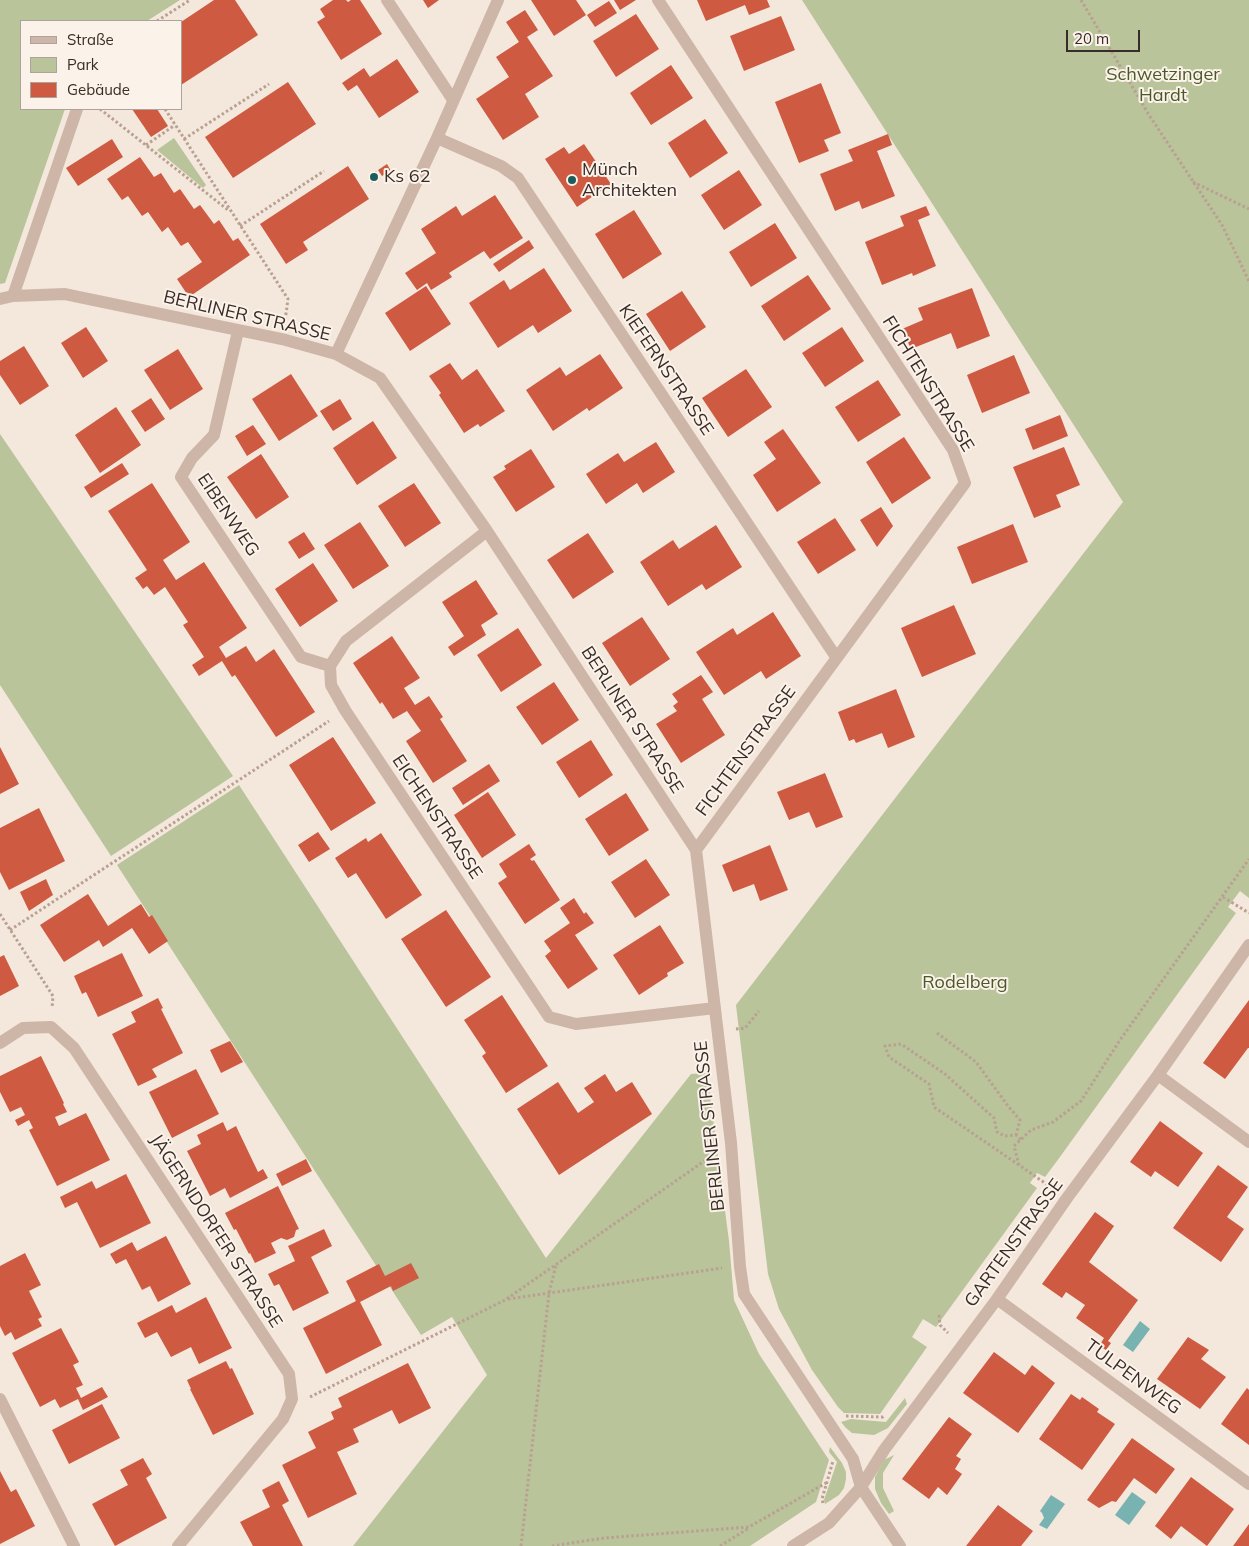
<!DOCTYPE html>
<html>
<head>
<meta charset="utf-8">
<style>
	body { margin:0 }
	#map { position:relative; width:1249px; height:1546px; overflow:hidden; background:#f4e7dc; font-family:Mulish,sans-serif }
	canvas { display:block }
	.legend { position:absolute; left:20px; top:20px; width:162px; height:90px; box-sizing:border-box; background:#fbf2e9; border:1px solid #ada39c; margin:0; padding:6px 9px; list-style:none; font-size:15px; color:#392c28 }
	.legend li { display:flex; align-items:center; gap:10px; height:25px }
	.legend b { width:25px; border:1px solid #ada39c }
	.scale { position:absolute; left:1066px; top:30px; width:74px; height:22px; box-sizing:border-box; border:2px solid #392c28; border-top:0; padding-left:6px; font-size:15px; line-height:18px; white-space:nowrap; color:#392c28; -webkit-text-stroke:4px #fbf2e9; paint-order:stroke }
</style>
</head>
<body>
<div id="map">
<canvas width="1249" height="1546"></canvas>
<ul class="legend">
<li><b style="height:6px;background:#cdb6a7"></b>Straße</li>
<li><b style="height:14px;background:#b9c49b"></b>Park</li>
<li><b style="height:14px;background:#cd5a41"></b>Gebäude</li>
</ul>
<div class="scale">20 m</div>
</div>
<script>
const context = document.querySelector('canvas').getContext('2d');
context.lineJoin = 'round';
function fillPath(path, color) {
  context.fillStyle = color;
  context.fill(path, 'evenodd');
}
function poly(rows) {
  const path = new Path2D();
  for (const r of rows) {
    path.moveTo(r[0], r[1]);
    for (let i = 2; i < r.length; i += 2) path.lineTo(r[i], r[i + 1]);
  }
  return path;
}
function strokePath(path, color, width, dash) {
  context.strokeStyle = color;
  context.lineWidth = width;
  context.lineCap = dash ? 'butt' : 'round';
  context.setLineDash(dash || []);
  context.stroke(path);
}
function write(font, color, halo, rows, align = 'center') {
  context.font = font + ' Mulish,sans-serif';
  context.lineWidth = 4;
  context.setLineDash([]);
  context.textBaseline = 'middle';
  context.strokeStyle = halo;
  context.fillStyle = color;
  for (const [text, x, y, turn = 0] of rows) {
    context.save();
    context.translate(x, y);
    context.rotate((+turn || 0) * Math.PI / 180);
    context.textAlign = isNaN(turn) ? turn : align;
    if (halo) context.strokeText(text, 0, 0);
    context.fillText(text, 0, 0);
    context.restore();
  }
}
fillPath(poly([
	[0,0,180,0,147,21,21,21,21,109,65,109,5,283,0,284],
	[802,0,1249,0,1249,898,1240,891,1228,907,1236,913,1057,1161,1045,1177,1037,1173,1030,1183,1037,1188,936,1327,923,1319,912,1337,927,1347,880,1414,844,1413,838,1407,812,1370,779,1309,768,1274,736,1005,1123,502],
	[174,138,206,185,203,188,157,150],
	[0,434,233,776,111,856,0,685],
	[239,785,546,1258,691,1074,707,1073,729,1241,734,1300,759,1354,829,1460,816,1502,750,1546,353,1546,487,1375,452,1317,421,1335,117,865],
	[905,1398,907,1404,888,1428,874,1435,852,1433,846,1428,841,1422,851,1419,886,1422],
	[830,1447,842,1463,846,1472,846,1479,844,1488,839,1495,825,1504,824,1500,837,1462,829,1452],
	[894,1455,883,1473,883,1488,894,1511,889,1514,881,1503,875,1489,875,1477,884,1460]
]), '#b9c49b');
fillPath(poly([
	[1140,1321,1150,1329,1133,1352,1123,1345],
	[1132,1492,1146,1502,1129,1525,1115,1515],
	[1051,1495,1065,1504,1047,1529,1039,1525,1044,1518,1042,1513,1040,1511]
]), '#79b3b1');
fillPath(poly([
	[214,0,235,0,258,35,181,85,181,22],
	[333,0,346,0,348,2,351,0,360,0,382,34,341,60,317,22,325,17,320,9],
	[423,0,439,0,428,8],
	[531,0,576,0,586,15,554,36],
	[614,0,636,0,620,10],
	[697,0,767,0,770,7,749,15,745,5,706,21],
	[609,1,617,13,595,27,587,15],
	[525,10,538,30,527,37,553,76,525,94,539,117,503,140,476,99,509,77,496,57,519,42,506,22],
	[636,14,659,49,616,77,593,41],
	[781,16,795,50,744,71,730,36],
	[397,59,419,92,379,118,357,85,348,91,342,83,364,68,370,77],
	[671,65,693,98,651,125,630,93],
	[288,82,316,124,233,178,205,137],
	[821,83,841,133,824,140,829,151,799,163,775,102],
	[132,109,157,109,168,126,151,137],
	[705,119,728,153,690,178,668,143],
	[888,134,892,145,877,151,895,196,862,209,859,201,835,211,820,174,853,161,848,150],
	[112,139,123,157,78,186,66,168],
	[584,144,611,184,577,207,545,159,564,147,569,154],
	[140,157,154,177,161,173,174,193,180,189,194,209,200,205,214,224,219,220,233,241,238,238,250,255,189,297,177,279,202,262,188,242,181,246,168,227,162,232,148,212,142,216,128,196,122,200,107,179],
	[387,164,391,171,382,176,378,170],
	[348,166,369,199,303,242,308,250,286,264,260,224],
	[739,170,762,205,724,230,701,195],
	[376,171,380,178,372,183,368,177],
	[495,195,523,238,490,259,484,251,449,273,452,277,431,290,427,283,417,290,405,273,436,253,421,229,456,206,462,216],
	[926,206,930,215,918,220,936,266,913,276,912,273,882,285,865,242,904,226,900,216],
	[634,210,662,254,623,279,595,234],
	[775,223,797,258,751,287,729,252],
	[529,240,534,248,499,272,493,264],
	[544,268,572,311,538,333,533,325,498,348,469,303,504,280,510,290],
	[808,275,831,309,784,341,761,306],
	[426,286,451,324,410,351,385,313],
	[972,288,990,336,957,349,951,333,911,349,902,329,923,320,918,308],
	[682,291,706,327,670,351,646,314],
	[86,327,108,361,83,378,61,343],
	[842,327,864,361,825,387,802,353],
	[24,346,49,386,20,405,0,375,0,361],
	[178,349,203,389,170,410,144,370],
	[600,354,623,388,589,411,587,408,553,431,526,390,560,367,566,376],
	[1014,355,1030,393,982,413,967,375],
	[450,363,462,380,477,369,505,411,480,427,478,424,464,433,439,395,441,393,429,376],
	[746,369,772,407,728,437,702,398],
	[291,374,318,416,279,441,252,399],
	[878,380,901,415,858,442,835,407],
	[151,398,165,419,145,432,131,411],
	[340,399,352,419,333,431,320,411],
	[116,407,141,445,100,473,75,435],
	[1060,415,1068,436,1033,450,1025,429],
	[373,421,397,458,357,485,333,448],
	[253,425,266,444,247,456,235,436],
	[783,429,821,483,777,512,753,475,776,459,764,442],
	[904,437,931,478,892,504,866,462],
	[656,442,675,472,643,493,637,483,606,504,586,474,618,453,624,462],
	[1064,447,1080,485,1056,495,1061,507,1034,518,1013,467],
	[531,449,555,487,516,512,493,477,506,469,504,466],
	[261,454,289,497,256,519,227,477],
	[122,463,129,474,91,498,84,487],
	[152,483,190,542,163,560,176,580,204,562,247,628,219,647,226,658,246,646,256,662,274,649,315,712,276,737,235,675,232,677,222,661,199,676,192,665,204,657,183,625,188,622,165,587,154,595,147,586,143,589,135,578,147,570,108,511],
	[414,483,441,523,405,547,378,506],
	[881,507,893,526,877,547,860,520],
	[835,518,856,550,818,574,797,542],
	[360,522,389,566,353,589,324,545],
	[1013,524,1028,562,972,584,957,547],
	[716,525,742,567,706,590,702,584,668,606,640,562,673,540,679,549],
	[304,532,315,549,299,559,288,542],
	[588,533,614,572,573,599,547,560],
	[313,563,338,601,300,627,275,589],
	[476,580,498,614,481,625,486,635,454,656,448,647,464,636,442,602],
	[954,605,976,654,922,677,901,628],
	[773,612,801,656,766,679,761,671,724,695,696,652,733,628,737,635],
	[642,617,670,659,630,686,602,643],
	[518,628,542,665,501,692,477,655],
	[392,636,420,678,404,688,415,705,429,696,443,717,440,719,467,761,433,783,406,741,421,731,407,711,393,719,382,702,380,704,353,663],
	[701,675,713,692,702,699,725,735,681,763,656,724,677,711,673,706,678,702,672,694],
	[554,682,579,720,542,745,516,707],
	[896,689,915,737,888,748,882,733,856,743,854,739,849,741,838,712],
	[333,737,376,803,331,831,289,765],
	[591,740,613,775,579,798,556,762],
	[0,747,19,784,0,794],
	[489,764,500,781,463,805,452,788],
	[825,773,843,817,816,828,809,812,789,820,777,792],
	[488,792,516,835,482,858,454,815],
	[626,793,649,830,609,856,585,819],
	[39,808,65,861,9,890,0,872,0,828],
	[318,832,330,849,309,862,298,845],
	[381,833,422,895,386,919,356,873,348,878,335,858,366,838,368,842],
	[529,844,536,855,530,859,532,861,534,860,560,900,525,924,498,883,507,877,499,864],
	[770,845,788,890,760,901,754,884,733,892,722,865],
	[646,859,670,895,635,918,611,882],
	[46,879,53,895,29,911,20,892],
	[88,894,108,926,141,904,149,917,152,915,168,941,149,954,132,928,103,947,99,940,64,962,40,925],
	[574,898,584,914,586,912,594,923,575,935,598,969,568,989,545,956,551,951,544,941,570,923,560,908],
	[446,910,491,977,446,1007,401,939],
	[660,925,684,963,667,973,668,976,639,995,613,955],
	[122,953,143,996,98,1017,86,992,82,994,74,976],
	[4,955,19,986,0,996,0,957],
	[502,995,548,1066,506,1093,482,1056,486,1053,464,1020],
	[158,998,163,1008,161,1009,183,1053,152,1069,157,1077,138,1086,112,1034,136,1022,131,1012],
	[1249,1000,1249,1048,1248,1048,1225,1079,1203,1063],
	[230,1041,243,1062,221,1073,210,1050],
	[41,1056,64,1103,63,1104,67,1112,55,1117,59,1126,86,1113,110,1160,57,1186,29,1130,33,1128,29,1120,18,1126,15,1120,25,1115,21,1107,10,1112,0,1092,0,1076],
	[196,1069,219,1114,172,1138,149,1092],
	[605,1074,616,1092,632,1082,652,1114,559,1175,517,1109,558,1082,578,1113,594,1102,584,1088],
	[1160,1121,1203,1153,1178,1187,1155,1171,1151,1177,1130,1162],
	[223,1122,227,1131,236,1126,258,1172,263,1169,268,1178,230,1198,225,1188,210,1196,187,1151,201,1144,197,1135],
	[306,1159,312,1171,282,1186,276,1174],
	[1218,1165,1248,1187,1227,1217,1244,1229,1221,1262,1173,1228],
	[126,1174,151,1223,100,1248,77,1202,65,1208,60,1197,92,1181,96,1189],
	[278,1186,299,1229,296,1230,294,1237,287,1240,281,1238,271,1243,276,1253,255,1263,250,1253,249,1254,236,1229,234,1230,225,1213],
	[1095,1212,1114,1226,1089,1262,1138,1300,1108,1341,1111,1343,1106,1350,1099,1346,1104,1338,1076,1318,1085,1305,1066,1292,1062,1298,1042,1284],
	[324,1229,332,1246,311,1257,329,1293,293,1311,279,1284,274,1286,268,1274,295,1261,288,1246],
	[166,1236,191,1284,158,1302,150,1286,142,1290,126,1259,116,1264,110,1254,132,1242,137,1251],
	[25,1253,41,1285,29,1291,42,1317,38,1319,42,1326,15,1340,11,1332,5,1336,0,1326,0,1266],
	[411,1263,419,1278,393,1291,391,1286,360,1302,382,1345,326,1374,303,1328,356,1301,346,1281,379,1264,385,1276],
	[206,1297,232,1348,199,1364,191,1347,171,1357,157,1332,145,1338,137,1323,172,1305,176,1313],
	[61,1328,79,1362,73,1365,83,1385,76,1388,81,1398,102,1387,108,1397,83,1410,78,1399,60,1408,55,1399,40,1407,12,1353],
	[1188,1337,1209,1350,1201,1359,1226,1377,1200,1409,1157,1379],
	[994,1352,1025,1375,1032,1365,1055,1383,1018,1433,963,1393],
	[226,1361,230,1369,232,1368,254,1414,213,1435,190,1389,191,1389,187,1380],
	[408,1363,431,1408,399,1424,392,1410,353,1429,359,1442,337,1452,357,1494,308,1518,282,1465,316,1448,308,1432,334,1419,331,1412,342,1407,338,1398],
	[1247,1388,1249,1390,1249,1445,1221,1424],
	[1071,1394,1080,1400,1082,1397,1099,1409,1097,1412,1115,1424,1082,1470,1039,1439],
	[102,1404,120,1438,69,1464,52,1430],
	[949,1417,972,1434,956,1456,961,1459,955,1469,962,1474,947,1495,938,1487,929,1499,902,1479],
	[1132,1438,1175,1469,1156,1494,1134,1478,1116,1502,1112,1501,1099,1508,1087,1500],
	[143,1458,152,1474,146,1478,167,1518,115,1546,92,1504,128,1485,120,1470],
	[0,1471,11,1492,16,1489,35,1526,0,1544],
	[1191,1477,1234,1509,1207,1546,1181,1526,1171,1539,1155,1526],
	[279,1481,289,1501,282,1505,303,1546,253,1546,240,1522,270,1507,262,1490],
	[998,1505,1033,1531,1021,1546,966,1546],
	[1249,1524,1249,1546,1233,1546]
]), '#cd5a41');
strokePath(poly([
	[1081,0,1149,115,1222,225,1249,281],
	[157,21,190,0],
	[100,109,228,210],
	[165,109,288,299,285,321],
	[184,139,269,84],
	[146,145,175,125],
	[1193,182,1249,209],
	[240,226,324,171],
	[1223,897,1249,913],
	[0,914,53,996,52,1008],
	[10,930,329,721],
	[736,1029,745,1028,759,1011],
	[937,1033,976,1062,1008,1106,1020,1120,1016,1135],
	[1019,1165,934,1107,929,1084,889,1057,885,1046,901,1044,945,1074,994,1118,997,1132,1005,1136,1016,1135,1021,1140],
	[1052,1188,1019,1165,1014,1146,1031,1130,1053,1122,1081,1101,1120,1040,1249,859],
	[508,1299,722,1268],
	[939,1315,940,1325,948,1333],
	[310,1397,505,1300,713,1155],
	[846,1416,883,1417,884,1416],
	[823,1503,822,1499,833,1461],
	[521,1546,549,1293,556,1265],
	[552,1546,604,1538,749,1527,826,1483],
	[720,1546,749,1528]
]), '#b9a091', 3, [2.5, 2.5]);
strokePath(poly([
	[387,0,453,100],
	[658,0,953,450,965,483,696,850],
	[437,138,501,166,518,178,836,657],
	[13,296,77,109],
	[0,299,13,296,65,294,282,339,336,354,380,378,487,531,696,850,731,1143,740,1267,744,1294,853,1459,861,1487,900,1546],
	[238,331,214,435,192,458,181,477,301,657,330,666],
	[336,354,437,138,498,0],
	[487,531,346,641,330,666,331,685,345,710,549,1017,576,1024,715,1008],
	[0,1043,23,1028,51,1027,74,1048,289,1374,292,1399,283,1419,178,1546],
	[1158,1075,1249,1142],
	[997,1299,1249,1484],
	[0,1399,74,1546],
	[793,1546,829,1523,861,1487,884,1450,997,1299,1067,1198,1158,1075,1249,945]
]), '#cdb6a7', 12);
for (const [x, y, r, color] of [
	[374,177,5,"#1b5d5d"],
	[572,180,5,"#1b5d5d"]
]) {
  const dot = new Path2D();
  dot.arc(x, y, r, 0, 2 * Math.PI);
  context.fillStyle = color;
  context.fill(dot);
  strokePath(dot, '#fbf2e9', 2);
}
write('18px', '#4b592a', '#fbf2e9', [
	["Schwetzinger",1163,75],
	["Hardt",1163,96],
	["Rodelberg",965,983]
]);
write('18px', '#392c28', '#fbf2e9', [
	["Münch",582,170],
	["Architekten",582,191],
	["Ks 62",384,177]
], 'left');
write('18px', '#392c28', '#fbf2e9', [
	["BERLINER STRASSE",247,316,13],
	["KIEFERNSTRASSE",666,370,56],
	["FICHTENSTRASSE",928,384,58],
	["EIBENWEG",228,515,56],
	["BERLINER STRASSE",632,720,57],
	["FICHTENSTRASSE",746,751,-54],
	["EICHENSTRASSE",437,817,56],
	["BERLINER STRASSE",710,1126,-96],
	["JÄGERNDORFER STRASSE",216,1231,57],
	["GARTENSTRASSE",1014,1243,-54],
	["TULPENWEG",1133,1377,36]
]);
</script>
</body>
</html>
